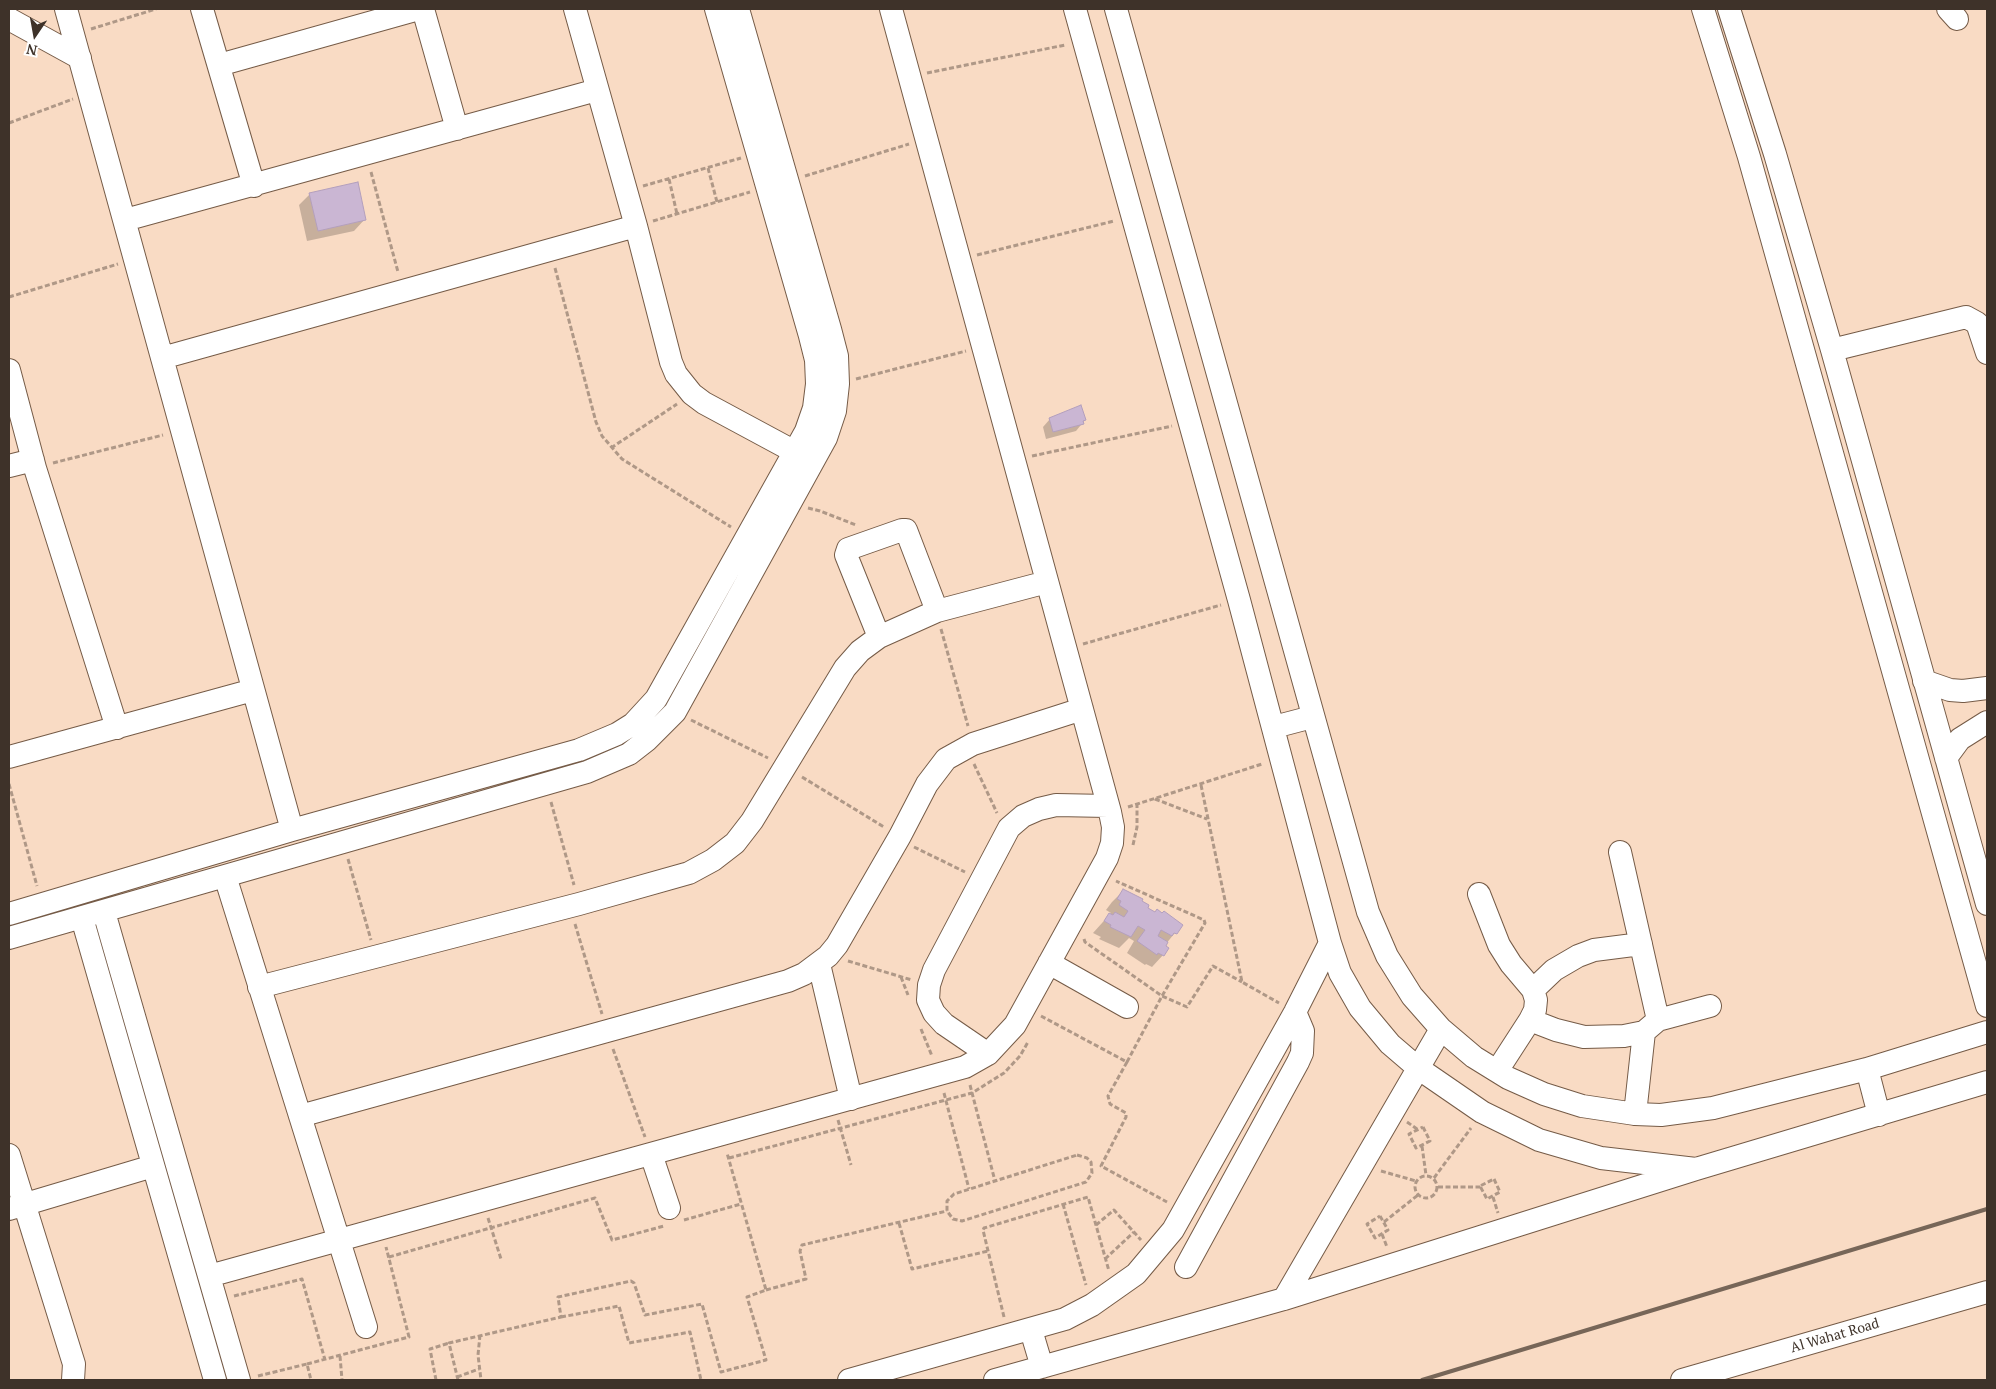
<!DOCTYPE html>
<html>
<head>
<meta charset="utf-8">
<style>
	body { margin:0 }
	#map { position:relative; width:1996px; height:1389px; overflow:hidden; background:#f9dbc4; font-family:"PT Serif",serif }
	canvas { display:block }
	.frame { position:absolute; inset:0; border:10px solid #3e3229; pointer-events:none }
	.north { position:absolute; left:10px; top:10px; width:50px; height:50px; -webkit-text-stroke:4px #fff; paint-order:stroke; rotate:192deg; font-size:14px; font-weight:700; line-height:20px; text-align:center; color:#3e3229 }
	.north::after { content:''; display:block; margin:auto; width:18px; height:22px; background:#3e3229; clip-path:polygon(50% 0,100% 100%,50% 72%,0 100%) }
</style>
</head>
<body>
<div id="map">
<canvas width="1996" height="1389"></canvas>
<div class="frame"></div>
<div class="north">N</div>
</div>
<script>
const context = document.querySelector('canvas').getContext('2d');
context.lineJoin = 'round';
function fillPath(path, color) {
  context.fillStyle = color;
  context.fill(path, 'evenodd');
}
function poly(rows) {
  const path = new Path2D();
  for (const r of rows) {
    if (r.length === 3) {
      path.moveTo(r[0] + r[2], r[1]);
      path.arc(r[0], r[1], r[2], 0, 2 * Math.PI);
      continue;
    }
    path.moveTo(r[0], r[1]);
    for (let i = 2; i < r.length; i += 2) path.lineTo(r[i], r[i + 1]);
  }
  return path;
}
function strokePath(path, color, width, dash) {
  context.strokeStyle = color;
  context.lineWidth = width;
  context.lineCap = dash ? 'butt' : 'round';
  context.setLineDash(dash || []);
  context.stroke(path);
}
function write(font, color, halo, rows, align = 'center') {
  context.font = font + ' "PT Serif",serif';
  context.lineWidth = 4;
  context.setLineDash([]);
  context.textBaseline = 'middle';
  context.strokeStyle = halo;
  context.fillStyle = color;
  for (const [text, x, y, turn = 0] of rows) {
    context.save();
    context.translate(x, y);
    context.rotate((+turn || 0) * Math.PI / 180);
    context.textAlign = isNaN(turn) ? turn : align;
    if (halo) context.strokeText(text, 0, 0);
    context.fillText(text, 0, 0);
    context.restore();
  }
}
fillPath(poly([
	[310,194,365,219,354,231,307,241,299,205],
	[1050,419,1085,420,1076,431,1046,439,1043,427],
	[1123,891,1141,901,1146,908,1181,925,1166,944,1163,955,1152,967,1146,964,1145,965,1127,953,1134,941,1129,938,1119,948,1099,939,1101,937,1093,933,1111,913,1106,910,1112,902]
]), '#0003');
const building = poly([
	[358,182,366,220,318,231,309,193,358,182],
	[1081,405,1086,420,1083,421,1084,424,1053,432,1049,418,1081,405],
	[1123,889,1143,899,1142,901,1149,905,1148,908,1155,912,1157,909,1162,913,1164,911,1183,925,1177,934,1174,933,1172,936,1161,930,1158,936,1168,942,1166,946,1169,948,1164,956,1158,953,1157,955,1137,941,1145,930,1138,926,1131,937,1110,927,1111,925,1104,921,1109,913,1113,915,1115,912,1124,917,1128,911,1119,905,1121,901,1117,899,1123,889]
]);
fillPath(building, '#cab6d3');
strokePath(building, '#b39fbc', 1);
const minor = poly([
	[66,9,292,830],
	[202,9,254,186],
	[423,9,457,129],
	[575,9,636,226,671,362,676,374,692,394,704,403,795,452],
	[1075,9,1239,600,1330,943,1340,973,1360,1008,1390,1044,1418,1068,1482,1112,1539,1140,1601,1158,1696,1169],
	[1116,9,1368,912,1387,956,1412,996,1441,1029,1474,1057,1508,1078,1544,1094,1582,1106,1635,1114,1661,1115,1713,1108,1867,1069,1987,1032],
	[1703,9,1749,157,1987,1006],
	[1729,9,1775,154,1832,350,1987,904],
	[1948,9,1957,19],
	[9,19,80,58],
	[219,65,419,9],
	[125,220,597,90],
	[1832,350,1966,317,1977,323,1987,353],
	[162,358,636,226],
	[9,370,35,468,117,728],
	[9,466,33,460],
	[879,637,846,555,848,549,902,530,906,530,937,611],
	[1924,681,1950,690,1963,691,1987,688],
	[1274,727,1312,717],
	[9,757,253,690],
	[1946,758,1960,739,1987,722],
	[1620,852,1658,1020],
	[225,876,366,1327],
	[1479,894,1499,945,1511,964,1533,990,1536,1000,1535,1010,1530,1020,1497,1071],
	[104,912,239,1380],
	[9,914,292,830,579,750,617,734,633,724,656,699,806,431,814,408,817,384,816,360,810,336,716,9],
	[82,918,215,1380],
	[9,938,587,772,629,754,647,740,675,712,826,438,835,411,838,384,837,356,830,329,738,9],
	[1049,963,1127,1007],
	[819,964,851,1099],
	[259,987,579,904,689,873,713,860,735,843,752,821,845,668,860,651,879,637,937,611,1047,582],
	[1533,990,1554,970,1578,956,1594,950,1641,944],
	[1530,1020,1556,1030,1584,1037,1624,1036,1644,1032],
	[988,1054,944,1024,934,1013,928,1000,929,985,934,970,1009,828,1023,816,1039,809,1056,805,1108,806],
	[1867,1069,1879,1115],
	[1635,1114,1644,1032,1658,1020,1710,1006],
	[300,1116,788,981,804,974,828,956,837,945,900,836,927,784,946,759,973,744,1082,709],
	[651,1154,669,1208],
	[9,1155,74,1364,73,1380],
	[9,1209,153,1166],
	[1186,1267,1298,1062,1302,1053,1303,1031,1295,1012],
	[209,1276,965,1067,988,1054,1015,1025,1107,858,1112,843,1113,827,1110,812,891,9],
	[1284,1299,1441,1029],
	[1031,1330,1042,1367],
	[849,1380,1065,1319,1092,1305,1136,1274,1173,1230,1295,1012,1330,943],
	[995,1380,1284,1299,1696,1169,1987,1082],
	[1682,1380,1987,1292]
]);
strokePath(minor, '#755b47', 24);
strokePath(poly([
	[91,29,156,9],
	[927,73,1065,45],
	[9,123,73,99],
	[708,168,717,202],
	[371,172,398,272],
	[805,176,909,144],
	[669,179,677,214],
	[643,186,741,158],
	[653,221,750,192],
	[977,255,1114,221],
	[555,268,596,422,602,436,622,459,731,527],
	[9,297,118,264],
	[856,379,966,351],
	[611,448,677,404],
	[1032,456,1172,426],
	[53,463,163,435],
	[808,508,820,511,856,525],
	[941,629,968,726],
	[1083,644,1221,605],
	[691,720,768,758],
	[974,764,997,813],
	[802,777,884,827],
	[9,784,37,886],
	[1201,785,1242,982,1279,1003],
	[1155,799,1207,819],
	[551,802,574,885],
	[1128,807,1262,764],
	[1133,845,1137,827,1137,804],
	[914,847,965,872],
	[348,859,371,940],
	[575,924,602,1014],
	[1084,939,1085,942,1162,996,1205,923,1204,920,1116,881],
	[848,961,912,980],
	[901,977,908,995],
	[1041,1016,1127,1062,1162,996,1187,1007,1213,966,1242,982],
	[921,1029,932,1056],
	[613,1049,645,1137],
	[1127,1062,1108,1096,1110,1104,1126,1113,1126,1117,1101,1166,1167,1202],
	[970,1085,995,1181],
	[944,1093,969,1189],
	[838,1120,851,1165],
	[1407,1122,1417,1129],
	[1423,1127,1430,1141,1416,1148,1409,1134,1423,1127],
	[1422,1146,1426,1175],
	[1077,1155,1087,1158,1091,1162,1092,1173,1086,1182,962,1221,953,1219,947,1211,947,1201,954,1194,1077,1155],
	[729,1158,972,1093,1004,1073,1020,1056,1028,1042],
	[1381,1171,1416,1181],
	[1426,1187,11],
	[1434,1178,1471,1128],
	[1494,1179,1500,1192,1487,1199,1480,1186,1494,1179],
	[1438,1187,1481,1187],
	[1493,1197,1498,1213],
	[1063,1204,1086,1285],
	[1380,1216,1388,1230,1375,1238,1367,1224,1380,1216],
	[488,1218,501,1259],
	[684,1220,741,1204],
	[1384,1222,1418,1195],
	[899,1223,912,1269,988,1251],
	[1096,1225,1114,1210,1141,1240],
	[1382,1234,1387,1247],
	[389,1257,595,1198,612,1240,664,1226],
	[1105,1259,1134,1232],
	[766,1290,806,1279,800,1251,802,1245,947,1211],
	[234,1296,302,1279,325,1360],
	[561,1317,619,1306,629,1343,690,1332,701,1380],
	[1004,1317,983,1230,984,1228,1088,1197,1109,1271],
	[480,1335,478,1355,481,1380],
	[340,1356,342,1380],
	[307,1364,409,1337,386,1247],
	[258,1376,307,1364,311,1380],
	[457,1377,479,1369],
	[436,1380,430,1349,449,1343],
	[458,1380,449,1343,561,1317,558,1297,631,1281,634,1283,645,1315,702,1304,721,1372,766,1360,747,1297,766,1290,727,1153]
]), '#af9887', 3, [5, 2.5]);
strokePath(minor, '#fff', 22);
strokePath(poly([
	[1422,1380,1987,1209]
]), '#776658', 4);
write('14px', '#3e3229', '#fff', [
	["Al Wahat Road",1835,1336,-16]
]);
</script>
</body>
</html>
